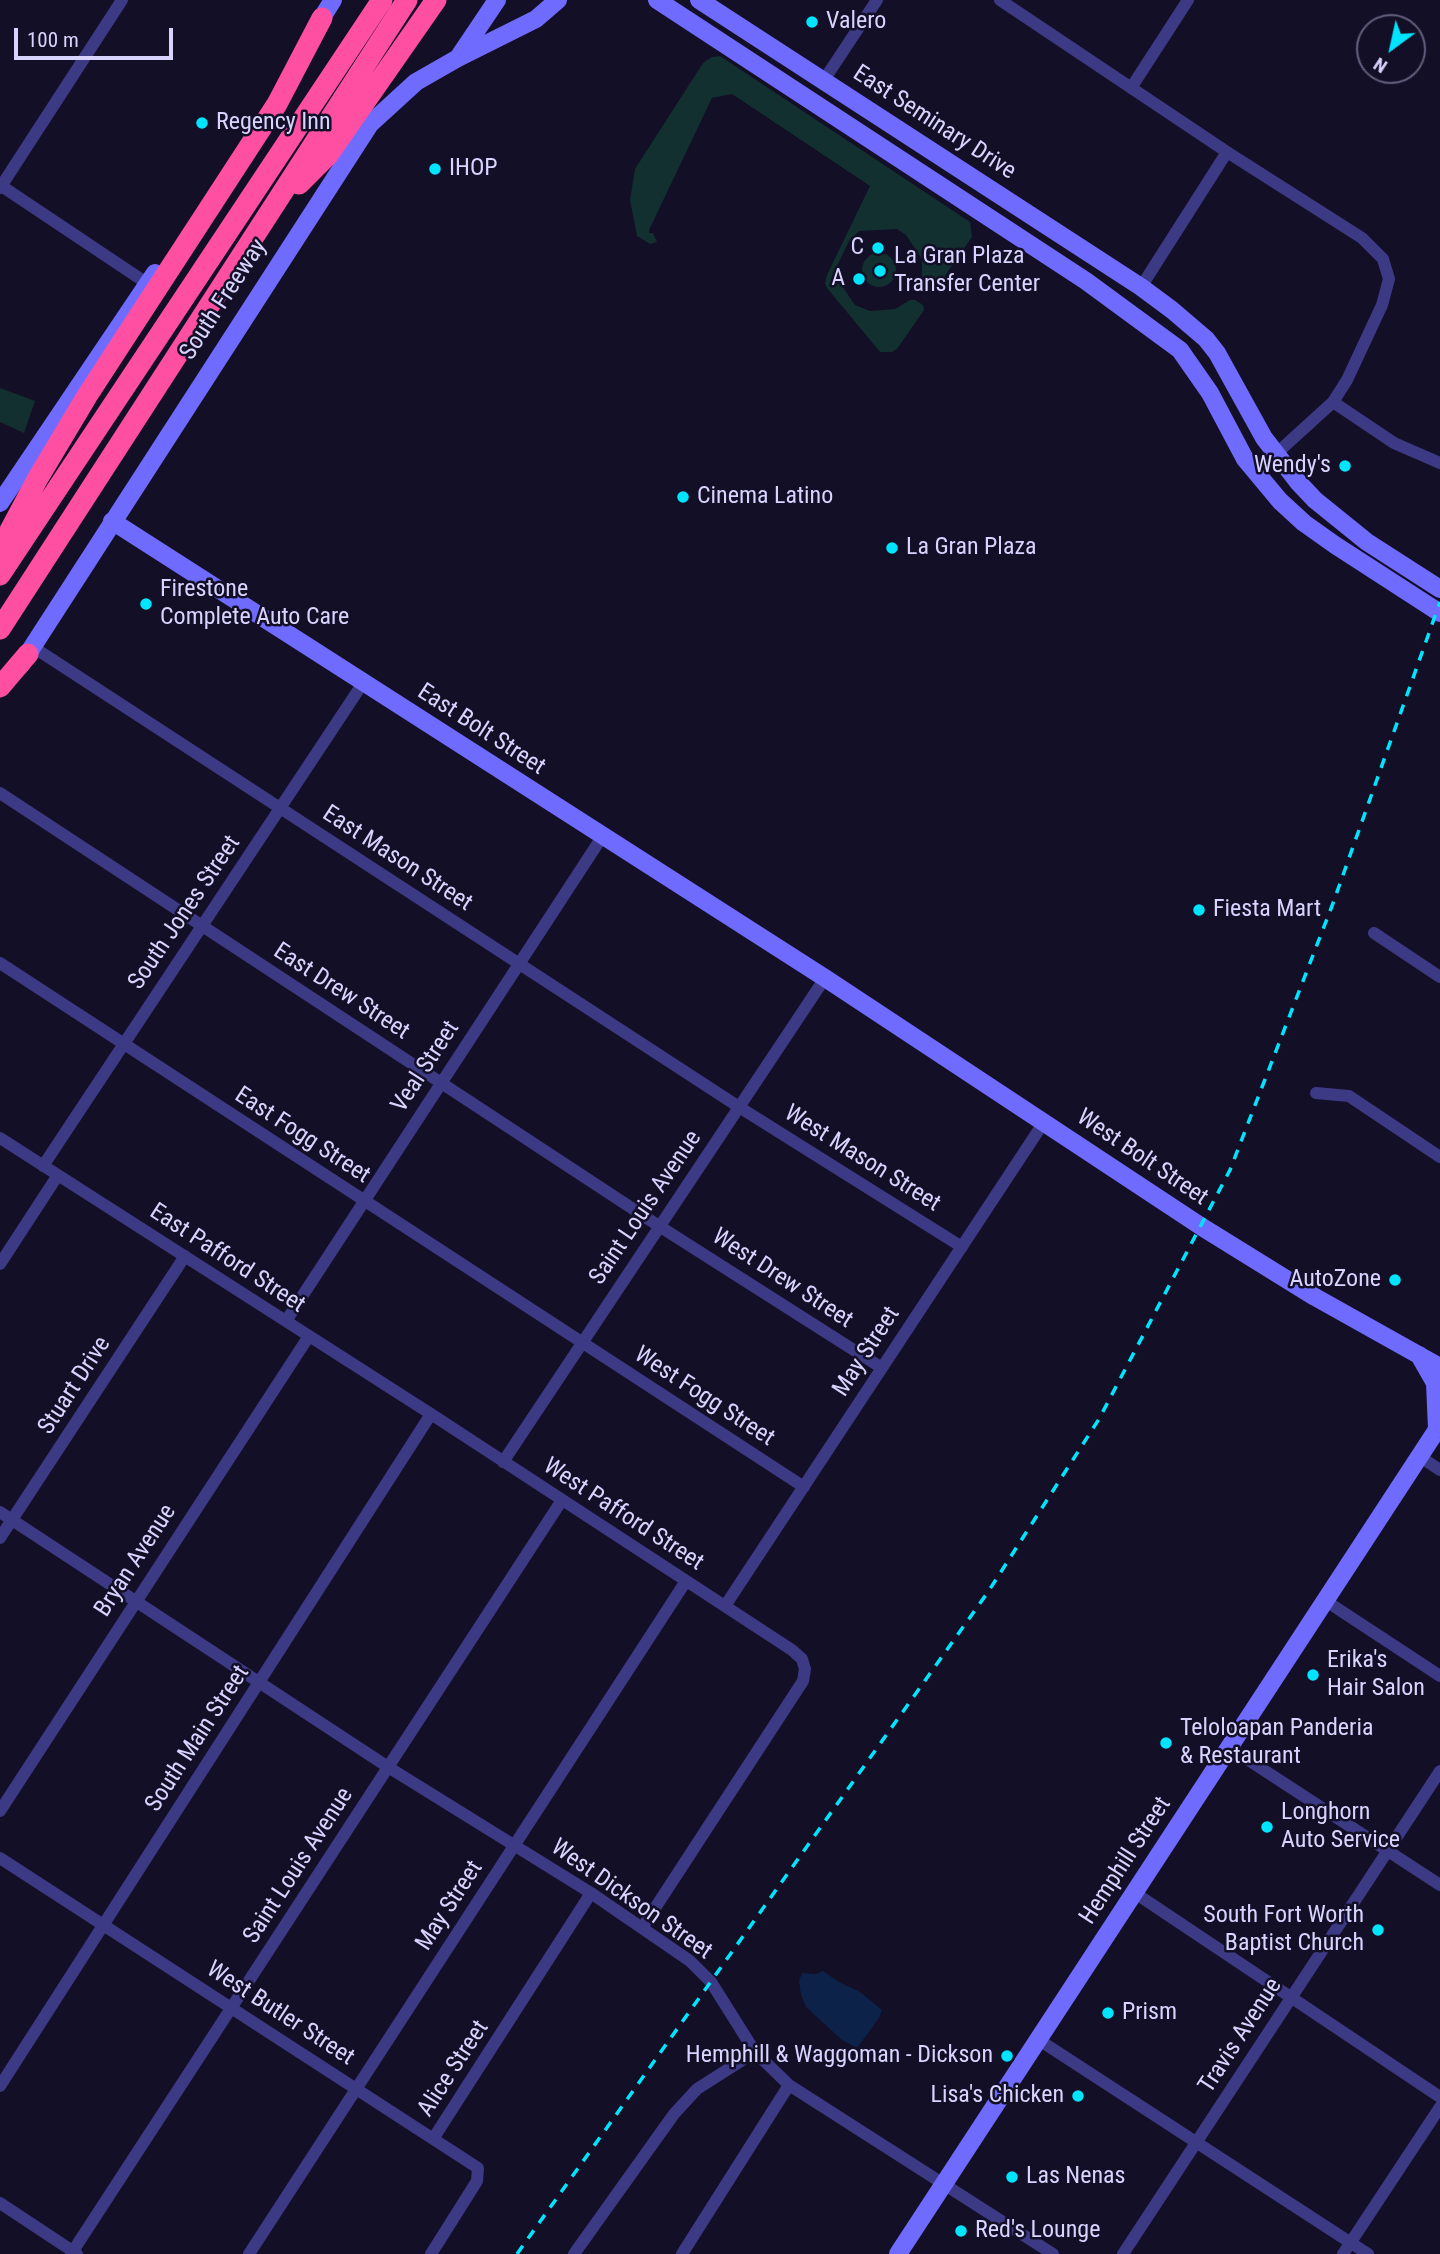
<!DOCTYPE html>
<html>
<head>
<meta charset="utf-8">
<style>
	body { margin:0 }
	#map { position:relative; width:1440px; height:2254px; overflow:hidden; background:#130f26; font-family:"Roboto Condensed",sans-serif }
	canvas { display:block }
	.north { position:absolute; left:1356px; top:14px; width:70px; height:70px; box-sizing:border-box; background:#130f26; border:2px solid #625e7d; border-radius:50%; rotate:213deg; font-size:19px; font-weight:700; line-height:28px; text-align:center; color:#d9d4ff }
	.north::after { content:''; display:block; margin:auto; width:24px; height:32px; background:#00e5ff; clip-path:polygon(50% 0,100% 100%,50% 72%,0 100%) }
	.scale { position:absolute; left:14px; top:28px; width:159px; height:32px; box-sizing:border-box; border:4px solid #d9d4ff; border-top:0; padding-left:9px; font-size:21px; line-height:24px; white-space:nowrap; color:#d9d4ff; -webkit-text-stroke:5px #130f26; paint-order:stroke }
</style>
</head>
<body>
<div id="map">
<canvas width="1440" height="2254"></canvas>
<div class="north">N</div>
<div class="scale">100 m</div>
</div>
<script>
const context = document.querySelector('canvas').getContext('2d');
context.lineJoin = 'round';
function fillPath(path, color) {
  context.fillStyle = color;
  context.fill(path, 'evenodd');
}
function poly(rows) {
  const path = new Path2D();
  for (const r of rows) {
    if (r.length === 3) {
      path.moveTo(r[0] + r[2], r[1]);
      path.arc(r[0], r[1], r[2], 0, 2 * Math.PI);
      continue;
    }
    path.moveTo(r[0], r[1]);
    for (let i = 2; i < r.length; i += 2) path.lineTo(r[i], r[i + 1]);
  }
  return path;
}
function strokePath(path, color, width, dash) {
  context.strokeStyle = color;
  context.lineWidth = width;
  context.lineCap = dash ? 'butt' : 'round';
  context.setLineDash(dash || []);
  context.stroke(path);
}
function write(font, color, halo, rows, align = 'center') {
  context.font = font + ' "Roboto Condensed",sans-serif';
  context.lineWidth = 5;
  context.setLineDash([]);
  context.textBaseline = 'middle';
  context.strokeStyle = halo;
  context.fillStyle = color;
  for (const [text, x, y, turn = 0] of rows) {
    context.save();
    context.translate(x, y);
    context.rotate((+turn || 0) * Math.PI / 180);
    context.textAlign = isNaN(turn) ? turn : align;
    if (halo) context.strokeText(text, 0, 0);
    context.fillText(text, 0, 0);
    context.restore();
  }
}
fillPath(poly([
	[720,56,970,222,972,237,937,287,925,283,922,277,922,259,906,235,897,229,859,231,849,241,837,266,836,274,838,280,855,305,870,311,895,309,910,300,915,300,923,305,924,310,897,349,892,352,880,352,827,288,825,283,827,275,870,186,732,94,712,98,649,230,649,233,653,233,657,242,650,244,637,236,630,200,635,169,703,63,712,57],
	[879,270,17],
	[0,388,35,401,24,433,0,422]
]), '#12302f');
fillPath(poly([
	[823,1971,839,1982,860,1992,882,2010,879,2018,857,2048,842,2040,806,2007,801,1995,799,1981,802,1973,816,1974]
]), '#0c2248');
strokePath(poly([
	[1000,0,1227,152,1362,238,1383,259,1389,279,1382,305,1347,380,1333,402,1255,473],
	[824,80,877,0],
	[1131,88,1188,0],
	[0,185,148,284],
	[0,188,122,0],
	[1141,287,1227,152],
	[1333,402,1394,443,1440,463],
	[33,647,739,1107,962,1247],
	[0,793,659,1226,882,1368],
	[1374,933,1440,977],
	[0,963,804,1487],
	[1316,1093,1349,1096,1440,1157],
	[0,1138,431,1414,792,1650,802,1659,805,1669,803,1681,642,1928],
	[43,1166,363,683],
	[0,1264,58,1175],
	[286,1321,602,837],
	[1419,1456,1440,1470],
	[503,1462,825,978],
	[0,1512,388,1767,591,1893,690,1961,711,1982,755,2052,789,2085,1053,2254],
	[0,1538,185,1256],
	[1326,1601,1440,1676],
	[725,1606,1044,1122],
	[1230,1748,1440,1885],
	[0,1811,309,1336],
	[0,1858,478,2168,477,2181,431,2254],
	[1135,1893,1440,2097],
	[1039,2040,1368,2254],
	[0,2086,431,1414],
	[433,2139,591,1893],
	[0,2203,77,2254],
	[71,2254,562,1500],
	[249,2254,686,1581],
	[574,2254,674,2114,697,2089,755,2052],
	[682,2254,789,2085],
	[1123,2254,1440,1771],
	[1343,2254,1440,2107]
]), '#3d3a85', 12);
strokePath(poly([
	[657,0,1086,281,1180,350,1210,393,1245,459,1280,501,1304,523,1335,545,1440,613],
	[699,0,1141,287,1172,310,1206,339,1217,353,1264,438,1298,482,1315,500,1367,542,1440,589],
	[316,27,333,0],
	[460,55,497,0],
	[0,503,155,273],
	[112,521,825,978,1202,1227,1315,1297,1440,1367],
	[20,666,370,124,416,82,458,58,536,19,558,0],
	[1419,1355,1435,1383,1437,1429],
	[898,2254,1440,1425]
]), '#6f6bff', 18);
strokePath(poly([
	[299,184,328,155,436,0],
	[0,549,38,478,87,396,277,104,322,18],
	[0,575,382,0],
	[0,629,407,0],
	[0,687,28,654]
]), '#ff4fa3', 21);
strokePath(poly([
	[517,2254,988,1592,1099,1419,1230,1170,1332,906,1440,602]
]), '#00e5ff', 3.5, [10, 9]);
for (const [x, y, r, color] of [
	[812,22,7,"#00e5ff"],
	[202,123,7,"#00e5ff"],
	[435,169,7,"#00e5ff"],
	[878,248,7,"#00e5ff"],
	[880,271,7,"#00e5ff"],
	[859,279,7,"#00e5ff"],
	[1345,466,7,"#00e5ff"],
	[683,497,7,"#00e5ff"],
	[892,548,7,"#00e5ff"],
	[146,604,7,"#00e5ff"],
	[1199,910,7,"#00e5ff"],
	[1395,1280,7,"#00e5ff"],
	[1313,1675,7,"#00e5ff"],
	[1166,1743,7,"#00e5ff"],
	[1267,1827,7,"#00e5ff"],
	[1378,1930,7,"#00e5ff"],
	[1108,2013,7,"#00e5ff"],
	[1007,2056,7,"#00e5ff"],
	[1078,2096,7,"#00e5ff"],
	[1012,2177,7,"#00e5ff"],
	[961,2231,7,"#00e5ff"]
]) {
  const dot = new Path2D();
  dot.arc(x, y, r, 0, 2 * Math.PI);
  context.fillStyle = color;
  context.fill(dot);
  strokePath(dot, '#130f26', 2.5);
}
write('24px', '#d9d4ff', '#130f26', [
	["Valero",826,22],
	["Regency Inn",216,123],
	["IHOP",449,169],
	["C",864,248,"right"],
	["La Gran Plaza",894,257],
	["Transfer Center",894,285],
	["A",845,279,"right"],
	["Wendy's",1331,466,"right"],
	["Cinema Latino",697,497],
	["La Gran Plaza",906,548],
	["Firestone",160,590],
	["Complete Auto Care",160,618],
	["Fiesta Mart",1213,910],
	["AutoZone",1381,1280,"right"],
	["Erika's",1327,1661],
	["Hair Salon",1327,1689],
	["Teloloapan Panderia",1180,1729],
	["& Restaurant",1180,1757],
	["Longhorn",1281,1813],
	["Auto Service",1281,1841],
	["South Fort Worth",1364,1916,"right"],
	["Baptist Church",1364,1944,"right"],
	["Prism",1122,2013],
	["Hemphill & Waggoman - Dickson",993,2056,"right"],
	["Lisa's Chicken",1064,2096,"right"],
	["Las Nenas",1026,2177],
	["Red's Lounge",975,2231]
], 'left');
write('24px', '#d9d4ff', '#130f26', [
	["East Seminary Drive",934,123,33],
	["South Freeway",224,300,-57],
	["East Bolt Street",481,730,33],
	["East Mason Street",397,859,33],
	["South Jones Street",185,913,-56],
	["East Drew Street",341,992,33],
	["Veal Street",426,1067,-57],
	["East Fogg Street",302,1136,33],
	["West Bolt Street",1142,1158,34],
	["West Mason Street",862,1159,32],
	["Saint Louis Avenue",646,1208,-56],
	["East Pafford Street",227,1259,33],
	["West Drew Street",782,1279,33],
	["May Street",867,1352,-57],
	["Stuart Drive",75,1386,-57],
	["West Fogg Street",704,1397,33],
	["West Pafford Street",623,1515,33],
	["Bryan Avenue",136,1561,-57],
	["South Main Street",198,1739,-57],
	["Hemphill Street",1126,1861,-57],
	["Saint Louis Avenue",299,1866,-57],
	["West Dickson Street",631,1900,35],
	["May Street",450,1906,-57],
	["West Butler Street",280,2014,33],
	["Travis Avenue",1241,2036,-57],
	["Alice Street",454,2069,-57]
]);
</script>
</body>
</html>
